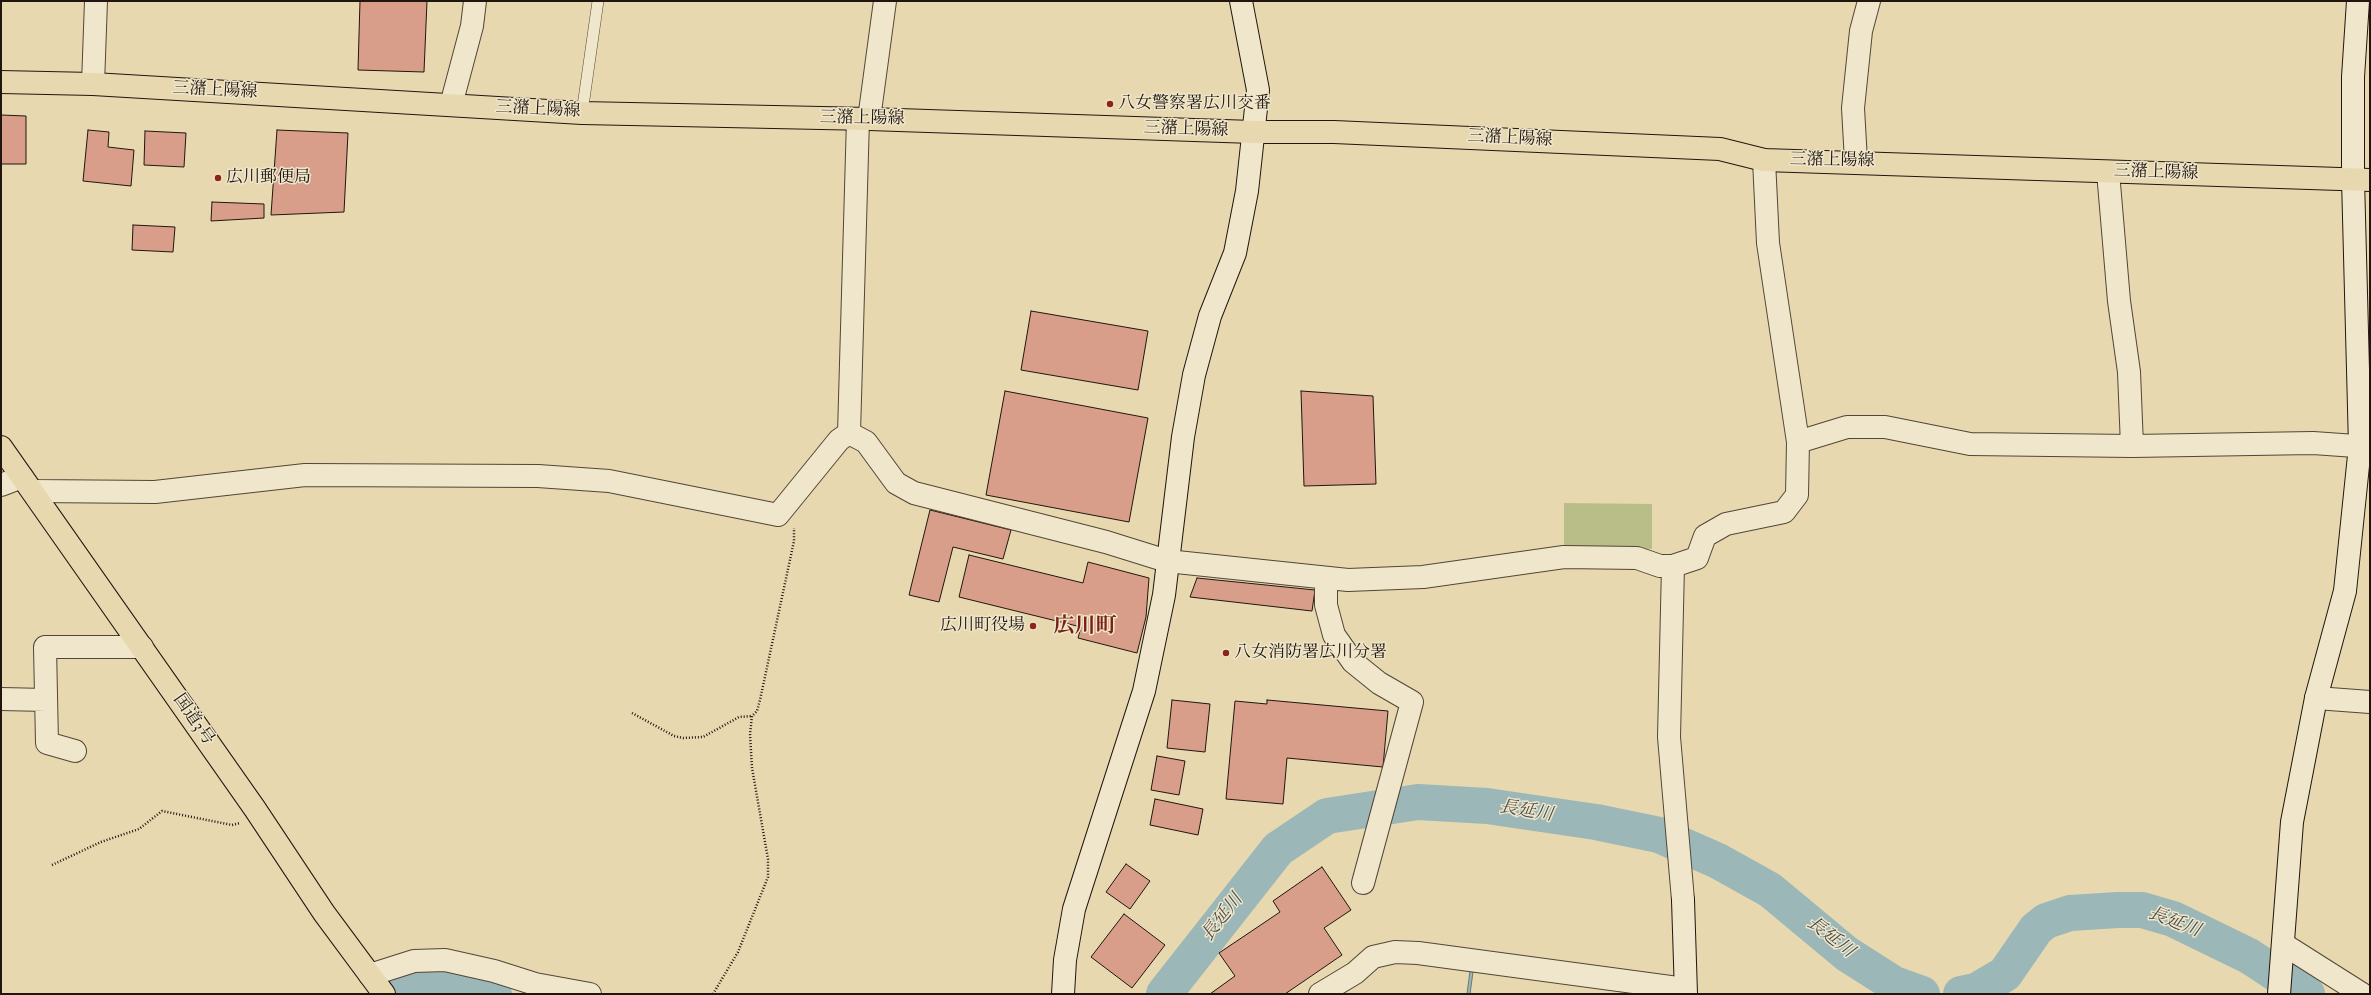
<!DOCTYPE html>
<html>
<head>
<meta charset="utf-8">
<style>
	body { margin:0 }
	#map { position:relative; width:2371px; height:995px; overflow:hidden; background:#e7d8b0; font-family:"IM FELL Double Pica",serif }
	canvas { display:block }
	.frame { position:absolute; inset:0; border:2px solid #20160e; pointer-events:none }
</style>
</head>
<body>
<div id="map">
<canvas width="2371" height="995"></canvas>
<div class="frame"></div>
</div>
<script>
const context = document.querySelector('canvas').getContext('2d');
context.lineJoin = 'round';
function fillPath(path, color) {
  context.fillStyle = color;
  context.fill(path, 'evenodd');
}
function poly(rows) {
  const path = new Path2D();
  for (const r of rows) {
    path.moveTo(r[0], r[1]);
    for (let i = 2; i < r.length; i += 2) path.lineTo(r[i], r[i + 1]);
  }
  return path;
}
function strokePath(path, color, width, dash) {
  context.strokeStyle = color;
  context.lineWidth = width;
  context.lineCap = dash ? 'butt' : 'round';
  context.setLineDash(dash || []);
  context.stroke(path);
}
function write(font, color, halo, rows, align = 'center') {
  context.font = font + ' "IM FELL Double Pica","Noto Serif JP",serif';
  context.lineWidth = 3;
  context.setLineDash([]);
  context.textBaseline = 'middle';
  context.strokeStyle = halo;
  context.fillStyle = color;
  for (const [text, x, y, turn = 0] of rows) {
    context.save();
    context.translate(x, y);
    context.rotate((+turn || 0) * Math.PI / 180);
    context.textAlign = isNaN(turn) ? turn : align;
    if (halo) context.strokeText(text, 0, 0);
    context.fillText(text, 0, 0);
    context.restore();
  }
}
fillPath(poly([
	[1564,503,1652,504,1652,549,1569,552,1564,547]
]), '#b9be88');
const water = poly([
	[1470,971,1473,972,1470,994,1467,994,1470,971]
]);
fillPath(water, '#9bb7b7');
strokePath(water, '#6a7773', 1);
strokePath(poly([
	[388,994,396,987,437,975,494,994],
	[1164,994,1278,849,1327,816,1418,802,1487,806,1596,822,1659,835,1718,861,1770,890,1847,954,1894,984,1922,994],
	[1961,994,1976,991,2005,974,2036,929,2046,921,2070,913,2118,910,2142,910,2173,919,2249,956,2307,994]
]), '#9bb7b7', 36);
const building = poly([
	[360,1,427,1,424,72,358,70,360,1],
	[1,115,26,116,26,164,1,164,1,115],
	[88,130,109,132,108,147,134,150,131,186,83,181,88,130],
	[277,130,348,133,344,212,271,215,277,130],
	[145,131,186,133,184,167,144,165,145,131],
	[212,202,264,204,264,218,211,221,212,202],
	[133,225,175,227,173,252,132,250,133,225],
	[1031,311,1148,331,1138,390,1021,370,1031,311],
	[1005,391,1148,418,1129,522,986,495,1005,391],
	[1301,391,1373,396,1376,484,1304,486,1301,391],
	[930,510,1011,530,1003,559,953,547,939,602,909,595,930,510],
	[969,555,1083,583,1088,562,1149,578,1146,617,1137,653,1078,638,1081,627,959,597,969,555],
	[1197,578,1315,590,1312,611,1190,597,1197,578],
	[1172,700,1210,704,1205,752,1167,748,1172,700],
	[1267,700,1388,711,1383,767,1287,758,1283,804,1226,799,1235,701,1267,704,1267,700],
	[1157,756,1185,761,1179,795,1151,790,1157,756],
	[1155,799,1203,809,1198,835,1150,825,1155,799],
	[1126,864,1150,881,1130,909,1106,892,1126,864],
	[1322,867,1351,910,1324,928,1342,955,1285,994,1210,994,1235,976,1219,953,1280,912,1273,901,1322,867],
	[1124,914,1165,945,1132,988,1091,957,1124,914]
]);
fillPath(building, '#d89e89');
strokePath(building, '#20160e', 1);
const lane = poly([
	[582,113,598,1]
]);
const street = poly([
	[93,84,96,1],
	[451,105,472,26,475,1],
	[869,119,885,1],
	[1856,161,1853,108,1861,31,1869,1],
	[2108,172,2119,301,2129,372,2132,446],
	[849,433,866,442,896,483,914,493,1106,542,1167,561,1348,580,1423,577,1564,557,1637,558,1660,566,1673,566,1697,558,1705,536,1726,524,1784,512,1797,495,1798,442,1768,243,1764,160],
	[849,433,858,119],
	[1798,442,1847,427,1885,427,1970,444,2132,446,2313,443,2370,447],
	[1,485,22,477],
	[33,491,155,492,305,475,538,476,609,481,778,515,839,440,849,433],
	[1673,566,1669,737,1683,900],
	[1326,578,1326,605,1334,635,1353,662,1379,683,1412,702,1363,883],
	[2316,698,2370,702],
	[1,699,46,700],
	[75,751,47,743,45,647,142,647],
	[2283,944,2362,994],
	[370,975,414,961,445,960,494,971,535,984,590,994],
	[1320,994,1355,973,1373,957,1395,952,1418,953,1685,989]
]);
const secondary = poly([
	[1683,900,1686,994],
	[1063,994,1065,960,1074,909,1144,691,1164,595,1183,437,1194,375,1210,316,1235,253,1247,191,1258,90,1241,1],
	[2279,994,2292,822,2316,698,2345,591,2360,446,2353,179,2353,77,2358,1]
]);
const primary = poly([
	[1,82,93,84,582,113,869,119,1253,132,1334,132,1720,149,1764,160,2370,180]
]);
const highway = poly([
	[1,447,255,809,324,913,384,994]
]);
strokePath(lane, '#524636', 12);
strokePath(street, '#524636', 24);
strokePath(secondary, '#20160e', 24);
strokePath(primary, '#20160e', 24);
strokePath(highway, '#20160e', 24);
strokePath(poly([
	[632,713,674,736,683,738,703,737,739,717,752,716],
	[52,865,101,842,139,829,162,811,232,825,240,823],
	[713,994,738,952,768,877,768,859,752,768,750,734,752,716,757,711,760,700,794,541,794,528]
]), '#20160e', 2.5, [1, 2]);
strokePath(lane, '#efe6cc', 11);
strokePath(street, '#efe6cc', 22);
strokePath(secondary, '#efe6cc', 22);
strokePath(primary, '#e7d8b0', 22);
strokePath(highway, '#e7d8b0', 22);
for (const [x, y, r, color] of [
	[1110,104,4,"#8f2418"],
	[218,178,4,"#8f2418"],
	[1033,626,4,"#8f2418"],
	[1226,653,4,"#8f2418"]
]) {
  const dot = new Path2D();
  dot.arc(x, y, r, 0, 2 * Math.PI);
  context.fillStyle = color;
  context.fill(dot);
  strokePath(dot, '#efe6cc', 1.5);
}
write('17px', '#20160e', '#efe6cc', [
	["三潴上陽線",215,91,3],
	["三潴上陽線",538,110,3],
	["三潴上陽線",862,119,1],
	["三潴上陽線",1186,130,2],
	["三潴上陽線",1510,139,3],
	["三潴上陽線",1832,161,1],
	["三潴上陽線",2156,173,2],
	["国道3号",193,720,55]
]);
write('17px', '#20160e', '#efe6cc', [
	["八女警察署広川交番",1118,104],
	["広川郵便局",226,178],
	["広川町役場",1025,626,"right"],
	["八女消防署広川分署",1234,653]
], 'left');
write('italic 18px', '#4b4e49', '#efe6cc', [
	["長延川",1526,812,9],
	["長延川",1223,918,-52],
	["長延川",2174,923,21],
	["長延川",1830,938,38]
]);
write('bold 21px', '#7a1f14', '#efe6cc', [
	["広川町",1085,627]
]);
</script>
</body>
</html>
